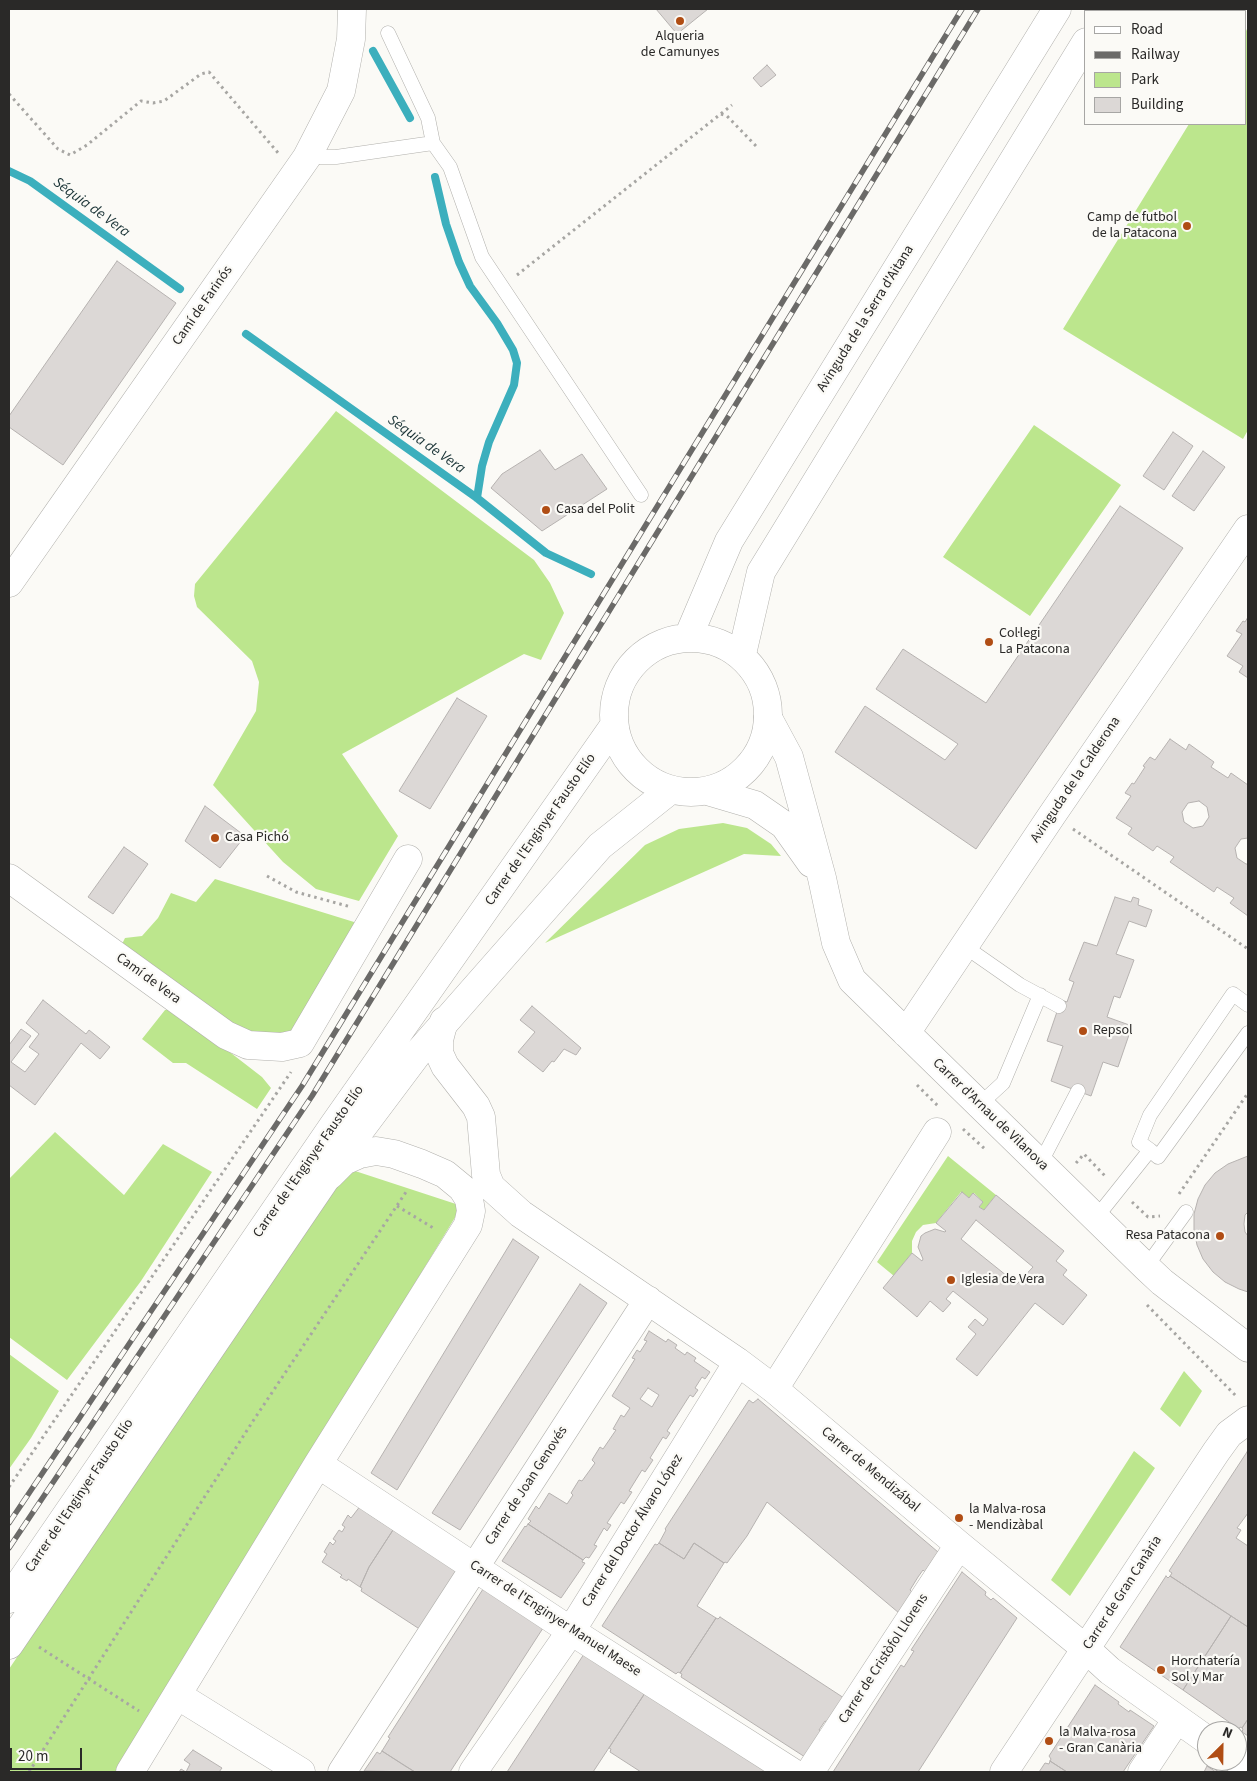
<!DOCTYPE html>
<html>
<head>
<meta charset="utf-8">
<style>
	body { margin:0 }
	#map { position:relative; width:1257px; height:1781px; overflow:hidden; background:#fbfaf6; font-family:"Source Sans 3",sans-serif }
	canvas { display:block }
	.frame { position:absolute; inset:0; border:10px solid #2a2928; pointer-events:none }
	.legend { position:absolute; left:1084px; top:10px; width:162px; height:115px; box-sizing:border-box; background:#fbfaf6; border:1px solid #a7a6a4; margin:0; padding:6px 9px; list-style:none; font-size:15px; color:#2a2928 }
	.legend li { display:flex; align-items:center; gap:10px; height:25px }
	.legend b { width:25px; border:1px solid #a7a6a4 }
	.north { position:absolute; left:1197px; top:1721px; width:50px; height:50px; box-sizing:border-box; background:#fbfaf6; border:1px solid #a7a6a4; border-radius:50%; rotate:23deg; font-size:14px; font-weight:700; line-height:20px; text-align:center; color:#2a2928 }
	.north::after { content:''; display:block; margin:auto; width:18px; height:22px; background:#b04d14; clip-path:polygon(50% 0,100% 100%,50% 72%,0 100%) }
	.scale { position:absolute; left:10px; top:1748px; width:72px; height:22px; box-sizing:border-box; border:2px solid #2a2928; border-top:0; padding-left:6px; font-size:15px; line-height:18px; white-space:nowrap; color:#2a2928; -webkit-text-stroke:4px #fbfaf6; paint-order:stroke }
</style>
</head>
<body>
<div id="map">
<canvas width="1257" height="1781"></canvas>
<div class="frame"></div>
<ul class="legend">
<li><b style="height:6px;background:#fff"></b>Road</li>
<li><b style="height:6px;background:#6b6a68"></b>Railway</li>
<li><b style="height:14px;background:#bce68d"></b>Park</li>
<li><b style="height:14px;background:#dcd8d6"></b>Building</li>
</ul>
<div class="north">N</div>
<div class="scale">20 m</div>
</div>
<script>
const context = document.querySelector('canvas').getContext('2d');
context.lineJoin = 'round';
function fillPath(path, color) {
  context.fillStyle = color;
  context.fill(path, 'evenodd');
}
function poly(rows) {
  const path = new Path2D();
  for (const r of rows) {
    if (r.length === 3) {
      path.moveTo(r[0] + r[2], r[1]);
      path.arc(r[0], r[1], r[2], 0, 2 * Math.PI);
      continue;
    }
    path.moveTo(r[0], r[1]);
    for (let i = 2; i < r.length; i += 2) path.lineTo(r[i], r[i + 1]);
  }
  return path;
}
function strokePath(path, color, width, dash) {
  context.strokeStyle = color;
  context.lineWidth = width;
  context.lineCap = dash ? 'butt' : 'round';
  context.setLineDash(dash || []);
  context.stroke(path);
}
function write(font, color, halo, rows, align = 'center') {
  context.font = font + ' "Source Sans 3",sans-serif';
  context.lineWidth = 4.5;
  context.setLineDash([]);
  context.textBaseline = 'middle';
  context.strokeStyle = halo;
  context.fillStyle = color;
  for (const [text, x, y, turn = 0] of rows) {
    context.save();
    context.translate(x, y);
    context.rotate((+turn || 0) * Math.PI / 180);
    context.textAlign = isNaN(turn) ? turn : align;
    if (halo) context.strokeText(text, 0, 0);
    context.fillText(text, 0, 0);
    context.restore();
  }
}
fillPath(poly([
	[1248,27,1248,430,1243,439,1063,329,1189,124,1246,124,1246,31],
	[336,411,534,560,550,583,564,613,541,660,524,654,342,754,398,836,359,901,316,889,283,862,213,785,256,711,259,682,252,661,197,607,194,596,195,584],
	[1034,425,1121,485,1030,616,943,557],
	[723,823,747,828,771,844,781,856,744,854,545,943,645,845,679,829],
	[215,879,354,922,357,926,295,1034,269,1038,243,1032,122,944,125,938,142,936,158,918,171,893,196,902],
	[174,1009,262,1077,271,1088,257,1109,186,1063,173,1063,142,1039,165,1010],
	[55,1132,124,1195,163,1144,212,1172,141,1281,67,1380,9,1337,9,1179],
	[948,1156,996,1195,984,1210,979,1207,983,1202,974,1193,969,1198,961,1192,936,1223,923,1225,916,1232,912,1241,912,1253,894,1276,877,1262],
	[349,1169,462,1206,117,1772,9,1772,9,1669],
	[9,1354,59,1391,31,1438,9,1469],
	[1184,1371,1202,1391,1180,1427,1160,1409],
	[1134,1451,1155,1468,1070,1596,1051,1580]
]), '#bce68d');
strokePath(poly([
	[373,51,410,118],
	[9,171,30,181,180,289],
	[435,177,446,224,459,262,470,286,497,323,513,350,517,363,514,385,489,442,482,466,477,498],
	[246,334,477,498,546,553,591,574]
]), '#3cafbd', 8);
const building = poly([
	[656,9,708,9,677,34,656,9],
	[767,65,776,75,761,87,753,78,767,65],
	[117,261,176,303,63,465,9,427,9,416,117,261],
	[1173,432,1193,446,1164,490,1143,476,1173,432],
	[540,450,555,470,582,454,607,489,542,531,491,488,502,474,540,450],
	[1203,451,1225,467,1194,511,1172,496,1203,451],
	[1120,506,1183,548,976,849,835,752,865,706,945,760,958,744,876,689,903,649,986,703,1120,506],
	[1248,617,1248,678,1239,672,1243,666,1227,656,1242,634,1236,631,1243,621,1245,622,1248,617],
	[457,698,487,716,430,809,399,791,457,698],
	[1170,739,1186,750,1189,744,1214,762,1211,767,1228,778,1231,773,1248,785,1248,838,1241,839,1235,848,1237,858,1246,864,1248,864,1248,916,1230,903,1234,898,1217,887,1214,892,1170,862,1174,857,1157,846,1153,851,1128,834,1132,828,1116,818,1131,796,1125,793,1132,783,1134,784,1145,767,1143,766,1150,757,1155,760,1170,739],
	[1199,801,1207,807,1209,817,1203,826,1193,828,1184,822,1182,812,1188,803,1199,801],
	[205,806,245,836,220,868,185,841,205,806],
	[124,847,148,864,113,914,88,897,124,847],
	[1115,897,1131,902,1133,897,1139,899,1138,905,1152,910,1146,927,1129,921,1116,954,1134,960,1120,998,1114,996,1107,1017,1132,1026,1118,1067,1103,1062,1091,1096,1051,1081,1063,1046,1047,1041,1061,1000,1067,1002,1074,982,1069,980,1084,942,1097,946,1115,897],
	[43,1000,86,1034,89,1030,110,1047,100,1059,81,1043,35,1105,9,1085,9,1045,21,1029,31,1036,11,1062,25,1072,39,1054,29,1047,39,1034,26,1023,43,1000],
	[532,1006,581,1048,576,1055,564,1049,554,1062,552,1061,543,1072,518,1052,535,1032,520,1020,532,1006],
	[1248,1156,1248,1212,1245,1215,1244,1224,1245,1232,1248,1236,1248,1292,1239,1289,1225,1282,1213,1272,1203,1259,1197,1245,1194,1230,1194,1214,1198,1199,1205,1185,1215,1173,1228,1164,1248,1156],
	[962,1192,969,1198,973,1193,983,1202,979,1207,984,1210,996,1195,1064,1251,1056,1261,1067,1270,1063,1275,1087,1295,1063,1325,1035,1303,977,1376,956,1359,976,1334,968,1327,975,1319,983,1326,988,1319,953,1291,946,1299,951,1303,943,1312,930,1301,917,1317,883,1288,912,1253,922,1261,923,1259,918,1247,921,1236,925,1233,935,1229,945,1232,946,1231,936,1223,962,1192],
	[976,1220,1033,1267,1017,1284,961,1239,976,1220],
	[513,1239,539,1257,397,1490,371,1473,513,1239],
	[580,1284,607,1303,460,1530,432,1513,580,1284],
	[649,1331,666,1342,668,1339,677,1345,675,1348,685,1355,687,1352,696,1358,694,1361,710,1372,705,1379,702,1377,695,1388,698,1390,693,1397,690,1395,667,1431,670,1433,666,1439,663,1437,650,1458,653,1460,645,1472,642,1470,629,1491,632,1492,624,1504,621,1502,607,1523,611,1525,607,1531,604,1528,594,1545,597,1546,589,1558,586,1557,583,1560,528,1524,531,1521,528,1519,536,1506,539,1509,549,1493,567,1504,573,1495,571,1493,579,1480,582,1481,595,1463,592,1460,600,1447,603,1449,616,1430,613,1429,621,1415,624,1417,630,1408,612,1396,635,1359,632,1358,637,1350,640,1352,647,1341,644,1340,649,1331],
	[648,1388,659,1395,652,1407,640,1399,648,1388],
	[758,1399,938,1552,925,1572,923,1570,918,1577,910,1590,912,1592,899,1613,767,1502,747,1536,727,1563,725,1562,724,1563,694,1543,684,1559,659,1543,666,1530,665,1529,749,1400,753,1403,758,1399],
	[1247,1452,1248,1453,1248,1513,1237,1528,1241,1530,1236,1538,1248,1546,1248,1627,1170,1576,1172,1573,1169,1571,1247,1452],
	[361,1505,369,1510,367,1513,384,1524,386,1520,392,1525,390,1528,393,1530,369,1567,360,1587,348,1579,347,1581,340,1577,342,1575,322,1562,327,1554,324,1552,330,1542,333,1545,336,1541,333,1539,339,1530,342,1532,345,1527,342,1525,348,1515,351,1518,361,1505],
	[528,1524,583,1560,582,1562,585,1563,561,1598,502,1561,525,1526,526,1527,528,1524],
	[396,1529,459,1570,421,1630,361,1591,362,1588,360,1587,369,1567,393,1530,395,1531,396,1529],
	[659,1543,684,1559,694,1543,724,1563,697,1606,716,1618,680,1673,678,1672,676,1674,602,1626,655,1544,657,1545,659,1543],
	[962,1572,986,1592,985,1595,991,1600,993,1598,1017,1618,918,1772,833,1772,901,1665,904,1667,914,1651,911,1650,962,1572],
	[1166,1576,1168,1578,1170,1576,1231,1616,1183,1690,1120,1647,1166,1576],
	[485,1586,545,1625,450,1772,415,1772,382,1751,390,1738,388,1737,485,1586],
	[1231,1616,1248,1627,1248,1719,1242,1728,1240,1727,1239,1729,1183,1690,1231,1616],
	[720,1617,844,1698,828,1723,825,1721,819,1730,822,1732,805,1757,681,1677,682,1674,680,1673,716,1618,718,1619,720,1617],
	[586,1651,645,1693,593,1772,507,1772,586,1651],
	[1095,1685,1119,1702,1118,1704,1129,1712,1130,1710,1154,1726,1123,1772,1067,1772,1050,1761,1051,1759,1049,1756,1095,1685],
	[645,1693,772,1772,641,1772,610,1752,611,1749,609,1748,645,1693],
	[1248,1719,1248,1736,1242,1732,1243,1729,1242,1728,1248,1719],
	[193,1750,222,1768,219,1772,179,1772,181,1769,186,1772,190,1764,184,1760,193,1750],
	[382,1751,405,1766,415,1772,364,1771,377,1752,380,1754,382,1751],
	[1050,1761,1067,1772,1039,1772,1045,1763,1049,1764,1050,1761],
	[1207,1766,1216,1772,1216,1770,1219,1772,1204,1772,1207,1766]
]);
fillPath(building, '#dcd8d6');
strokePath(building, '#b6b2b0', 1);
const service = poly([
	[388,33,428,118,433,143,450,167,482,257,641,495],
	[307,157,336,157,433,143],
	[964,946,1020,985,1059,1006],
	[979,1105,1003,1083,1040,995],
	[1150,1150,1139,1142,1150,1115,1233,994,1248,1005],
	[1040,1164,1078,1091],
	[1095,1219,1150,1150,1158,1157,1248,1033],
	[1146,1267,1186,1212]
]);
const minor = poly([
	[9,583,307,157,341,91,351,39,352,9],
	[768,718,789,757,822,878,836,943,852,980,1146,1267,1162,1282,1248,1348],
	[711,792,755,805,784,825,811,863],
	[9,878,226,1035,248,1045,282,1047,300,1043,408,859],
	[444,1021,439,1040,439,1053,445,1066,476,1106,481,1117,486,1175,491,1187,521,1214,738,1362,774,1389,959,1545,1086,1649,1110,1671,1207,1740],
	[906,1033,1052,815,1248,529],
	[774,1389,937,1132],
	[318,1464,571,1631,792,1772],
	[177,1695,301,1772],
	[1237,1760,1248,1767],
	[130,1772,318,1464,468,1225,471,1211,469,1199,462,1188,445,1174,422,1164,394,1154,376,1151,360,1154,344,1161,330,1175],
	[342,1772,648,1300],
	[473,1772,571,1631,738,1362],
	[810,1772,959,1545],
	[1004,1772,1216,1452,1229,1434,1248,1420],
	[1142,1772,1177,1719]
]);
const secondary = poly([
	[1105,11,1106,9],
	[689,635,729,541,1057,9],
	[691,715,77],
	[742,654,761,572,1086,42],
	[9,1599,333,1126,613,727],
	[9,1645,346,1149,418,1053,600,846,669,791]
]);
strokePath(service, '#b1b0ac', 15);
strokePath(minor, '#b1b0ac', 29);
strokePath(secondary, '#b1b0ac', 29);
strokePath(poly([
	[9,94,58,149,70,155,87,145,141,101,153,103,164,101,201,74,209,72,279,154],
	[721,114,727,116,756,146],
	[517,275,732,105],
	[1073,829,1248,949],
	[267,876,296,892,351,907],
	[917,1085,938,1106],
	[963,1129,986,1150],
	[1076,1163,1084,1154,1106,1177],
	[1179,1194,1248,1093],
	[1132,1202,1148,1217,1160,1216],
	[397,1206,435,1229],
	[1147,1305,1237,1397],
	[9,1487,291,1072],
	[39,1647,139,1711],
	[29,1772,253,1421,406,1192]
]), '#a7a6a3', 3, [2.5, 4]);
strokePath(service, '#fff', 14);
strokePath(minor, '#fff', 28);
strokePath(secondary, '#fff', 28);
const rail = poly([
	[9,1523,302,1086,962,9],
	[9,1548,312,1096,978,9]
]);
strokePath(rail, '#6b6a68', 5.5);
strokePath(rail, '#fbfaf6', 4, [11]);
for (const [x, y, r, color] of [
	[680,21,5,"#b04d14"],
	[1187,226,5,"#b04d14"],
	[546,510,5,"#b04d14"],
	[989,642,5,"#b04d14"],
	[215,838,5,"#b04d14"],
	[1083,1031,5,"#b04d14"],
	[1220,1236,5,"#b04d14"],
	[951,1280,5,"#b04d14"],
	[959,1518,5,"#b04d14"],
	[1161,1670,5,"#b04d14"],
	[1049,1741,5,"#b04d14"]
]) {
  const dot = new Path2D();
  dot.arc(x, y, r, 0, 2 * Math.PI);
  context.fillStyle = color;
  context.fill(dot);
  strokePath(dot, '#fbfaf6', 2);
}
write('14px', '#2a2928', '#fbfaf6', [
	["Alqueria",680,37,"center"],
	["de Camunyes",680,53,"center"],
	["Camp de futbol",1177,218,"right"],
	["de la Patacona",1177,234,"right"],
	["Casa del Polit",556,510],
	["Col·legi",999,634],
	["La Patacona",999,650],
	["Casa Pichó",225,838],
	["Repsol",1093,1031],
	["Resa Patacona",1210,1236,"right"],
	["Iglesia de Vera",961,1280],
	["la Malva-rosa",969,1510],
	["- Mendizàbal",969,1526],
	["Horchatería",1171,1662],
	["Sol y Mar",1171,1678],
	["la Malva-rosa",1059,1733],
	["- Gran Canària",1059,1749]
], 'left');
write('14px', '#2a2928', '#fbfaf6', [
	["Camí de Farinós",203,306,-55],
	["Avinguda de la Serra d'Aitana",866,319,-58],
	["Avinguda de la Calderona",1076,780,-56],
	["Carrer de l'Enginyer Fausto Elío",541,830,-55],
	["Camí de Vera",148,979,36],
	["Carrer d'Arnau de Vilanova",990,1115,44],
	["Carrer de l'Enginyer Fausto Elío",309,1162,-55],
	["Carrer de Mendizábal",870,1470,40],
	["Carrer de Joan Genovés",527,1486,-57],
	["Carrer de l'Enginyer Fausto Elío",80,1496,-56],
	["Carrer del Doctor Álvaro López",633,1531,-58],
	["Carrer de Gran Canària",1123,1593,-57],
	["Carrer de l'Enginyer Manuel Maese",555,1619,33],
	["Carrer de Cristòfol Llorens",884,1659,-57]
]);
write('italic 15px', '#1b3437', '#fbfaf6', [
	["Séquia de Vera",91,208,36],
	["Séquia de Vera",426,445,35]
]);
</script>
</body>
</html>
